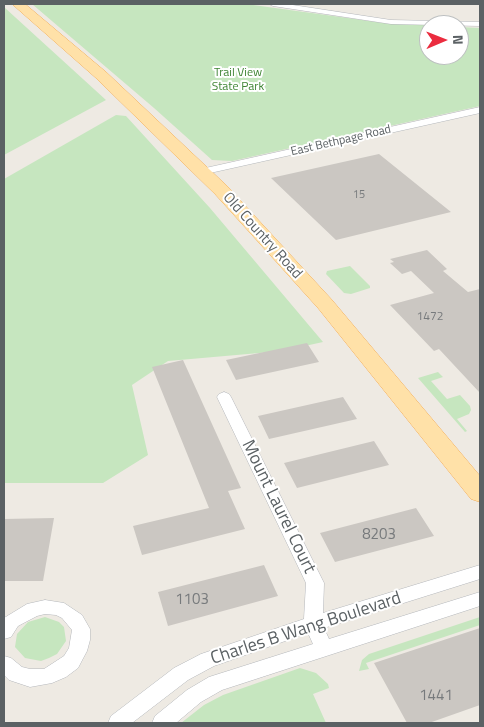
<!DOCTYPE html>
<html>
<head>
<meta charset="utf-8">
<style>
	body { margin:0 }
	#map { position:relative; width:484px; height:727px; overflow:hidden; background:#eeeae3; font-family:"Titillium Web",sans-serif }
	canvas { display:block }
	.frame { position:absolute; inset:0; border:5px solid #5b6164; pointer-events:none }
	.north { position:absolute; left:419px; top:15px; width:50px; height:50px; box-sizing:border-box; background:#fff; border:1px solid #bdc0c1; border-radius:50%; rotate:89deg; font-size:14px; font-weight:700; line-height:20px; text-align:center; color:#5b6164 }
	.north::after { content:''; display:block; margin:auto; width:18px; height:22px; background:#eb2c3f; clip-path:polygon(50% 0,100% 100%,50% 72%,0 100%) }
</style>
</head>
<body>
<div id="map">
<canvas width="484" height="727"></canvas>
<div class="frame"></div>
<div class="north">N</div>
</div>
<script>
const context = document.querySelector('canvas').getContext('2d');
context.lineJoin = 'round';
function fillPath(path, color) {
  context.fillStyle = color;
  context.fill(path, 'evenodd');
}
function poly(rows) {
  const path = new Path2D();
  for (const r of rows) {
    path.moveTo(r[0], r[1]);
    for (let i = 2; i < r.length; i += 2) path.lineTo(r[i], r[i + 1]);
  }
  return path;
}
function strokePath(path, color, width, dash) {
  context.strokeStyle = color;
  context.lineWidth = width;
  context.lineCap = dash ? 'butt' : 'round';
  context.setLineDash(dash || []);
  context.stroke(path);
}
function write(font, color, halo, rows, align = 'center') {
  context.font = font + ' "Titillium Web",sans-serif';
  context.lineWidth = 4;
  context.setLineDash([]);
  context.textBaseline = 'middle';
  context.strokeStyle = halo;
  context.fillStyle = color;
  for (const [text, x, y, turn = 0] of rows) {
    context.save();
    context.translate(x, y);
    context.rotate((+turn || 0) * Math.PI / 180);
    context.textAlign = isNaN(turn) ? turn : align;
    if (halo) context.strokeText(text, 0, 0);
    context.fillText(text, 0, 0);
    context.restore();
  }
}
fillPath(poly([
	[32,4,246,4,384,23,429,25,429,55,459,55,459,27,480,28,480,106,232,161,212,160,154,108],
	[4,7,106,100,4,155],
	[116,115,126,116,210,208,323,342,282,351,168,361,132,385,148,455,103,483,4,483,4,179],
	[350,266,370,286,370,288,351,294,344,293,326,274,327,271],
	[438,372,443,377,431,381,447,399,460,395,470,406,471,410,469,414,457,419,467,431,465,432,418,378],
	[45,617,59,622,64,627,66,641,57,654,49,658,41,661,25,658,15,647,17,634,28,622],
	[480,617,480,625,366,663,369,669,359,671,362,660,369,654],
	[300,668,316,673,328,684,329,688,313,694,326,723,181,723,204,705,223,695]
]), '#c6e6bf');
fillPath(poly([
	[379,154,451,212,336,240,271,178],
	[427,250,447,269,443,271,468,292,480,289,480,393,439,349,434,351,390,305,434,293,411,271,402,274,390,263,394,262,390,259],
	[307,343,319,362,236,380,226,360],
	[183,360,241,488,228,491,245,529,142,555,133,526,209,508,152,367],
	[343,397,357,419,269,439,258,416],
	[374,441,389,465,297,488,284,463],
	[416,508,434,536,335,562,320,533],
	[54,518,43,581,4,581,4,519],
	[264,565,278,596,168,626,158,592],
	[480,628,480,705,429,723,407,723,374,663]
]), '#cbc7c2');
const minor = poly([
	[269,4,286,4,391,20,480,22,480,26,391,24,273,6,269,4],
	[480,107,480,113,201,175,196,172,201,169,480,107],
	[224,392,229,394,231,397,324,583,323,613,480,565,480,579,324,628,329,639,480,592,480,606,222,690,201,702,176,723,152,723,155,716,187,690,209,677,313,644,308,633,214,666,188,680,132,723,108,723,111,716,174,668,201,654,304,619,306,583,217,397,219,394,224,392],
	[45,600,64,603,82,615,90,629,90,640,87,651,78,668,66,677,52,683,30,687,9,680,4,675,4,656,11,658,22,667,30,669,44,669,64,656,69,648,72,630,62,618,56,615,45,614,37,616,18,626,11,637,4,639,4,618,27,604,45,600]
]);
const primary = poly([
	[12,4,25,4,106,72,227,186,332,300,480,476,480,502,471,499,318,308,215,194,96,78,12,4]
]);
strokePath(minor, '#b4b7bb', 1);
strokePath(primary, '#f3ac57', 1);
fillPath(minor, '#fff');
fillPath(primary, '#ffe1a8');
write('11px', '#777a7c', null, [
	["15",359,195]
]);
write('12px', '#3e8433', '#fff', [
	["Trail View",238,73],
	["State Park",238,87]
]);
write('12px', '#5b6164', '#fff', [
	["East Bethpage Road",341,141,-13]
]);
write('12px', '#777a7c', null, [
	["1472",430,317]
]);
write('15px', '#5b6164', '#fff', [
	["Old Country Road",262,236,48]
]);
write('15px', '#777a7c', null, [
	["8203",379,535],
	["1103",192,600],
	["1441",436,696]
]);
write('18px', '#5b6164', '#fff', [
	["Mount Laurel Court",278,507,64],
	["Charles B Wang Boulevard",306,629,-18]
]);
</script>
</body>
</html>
